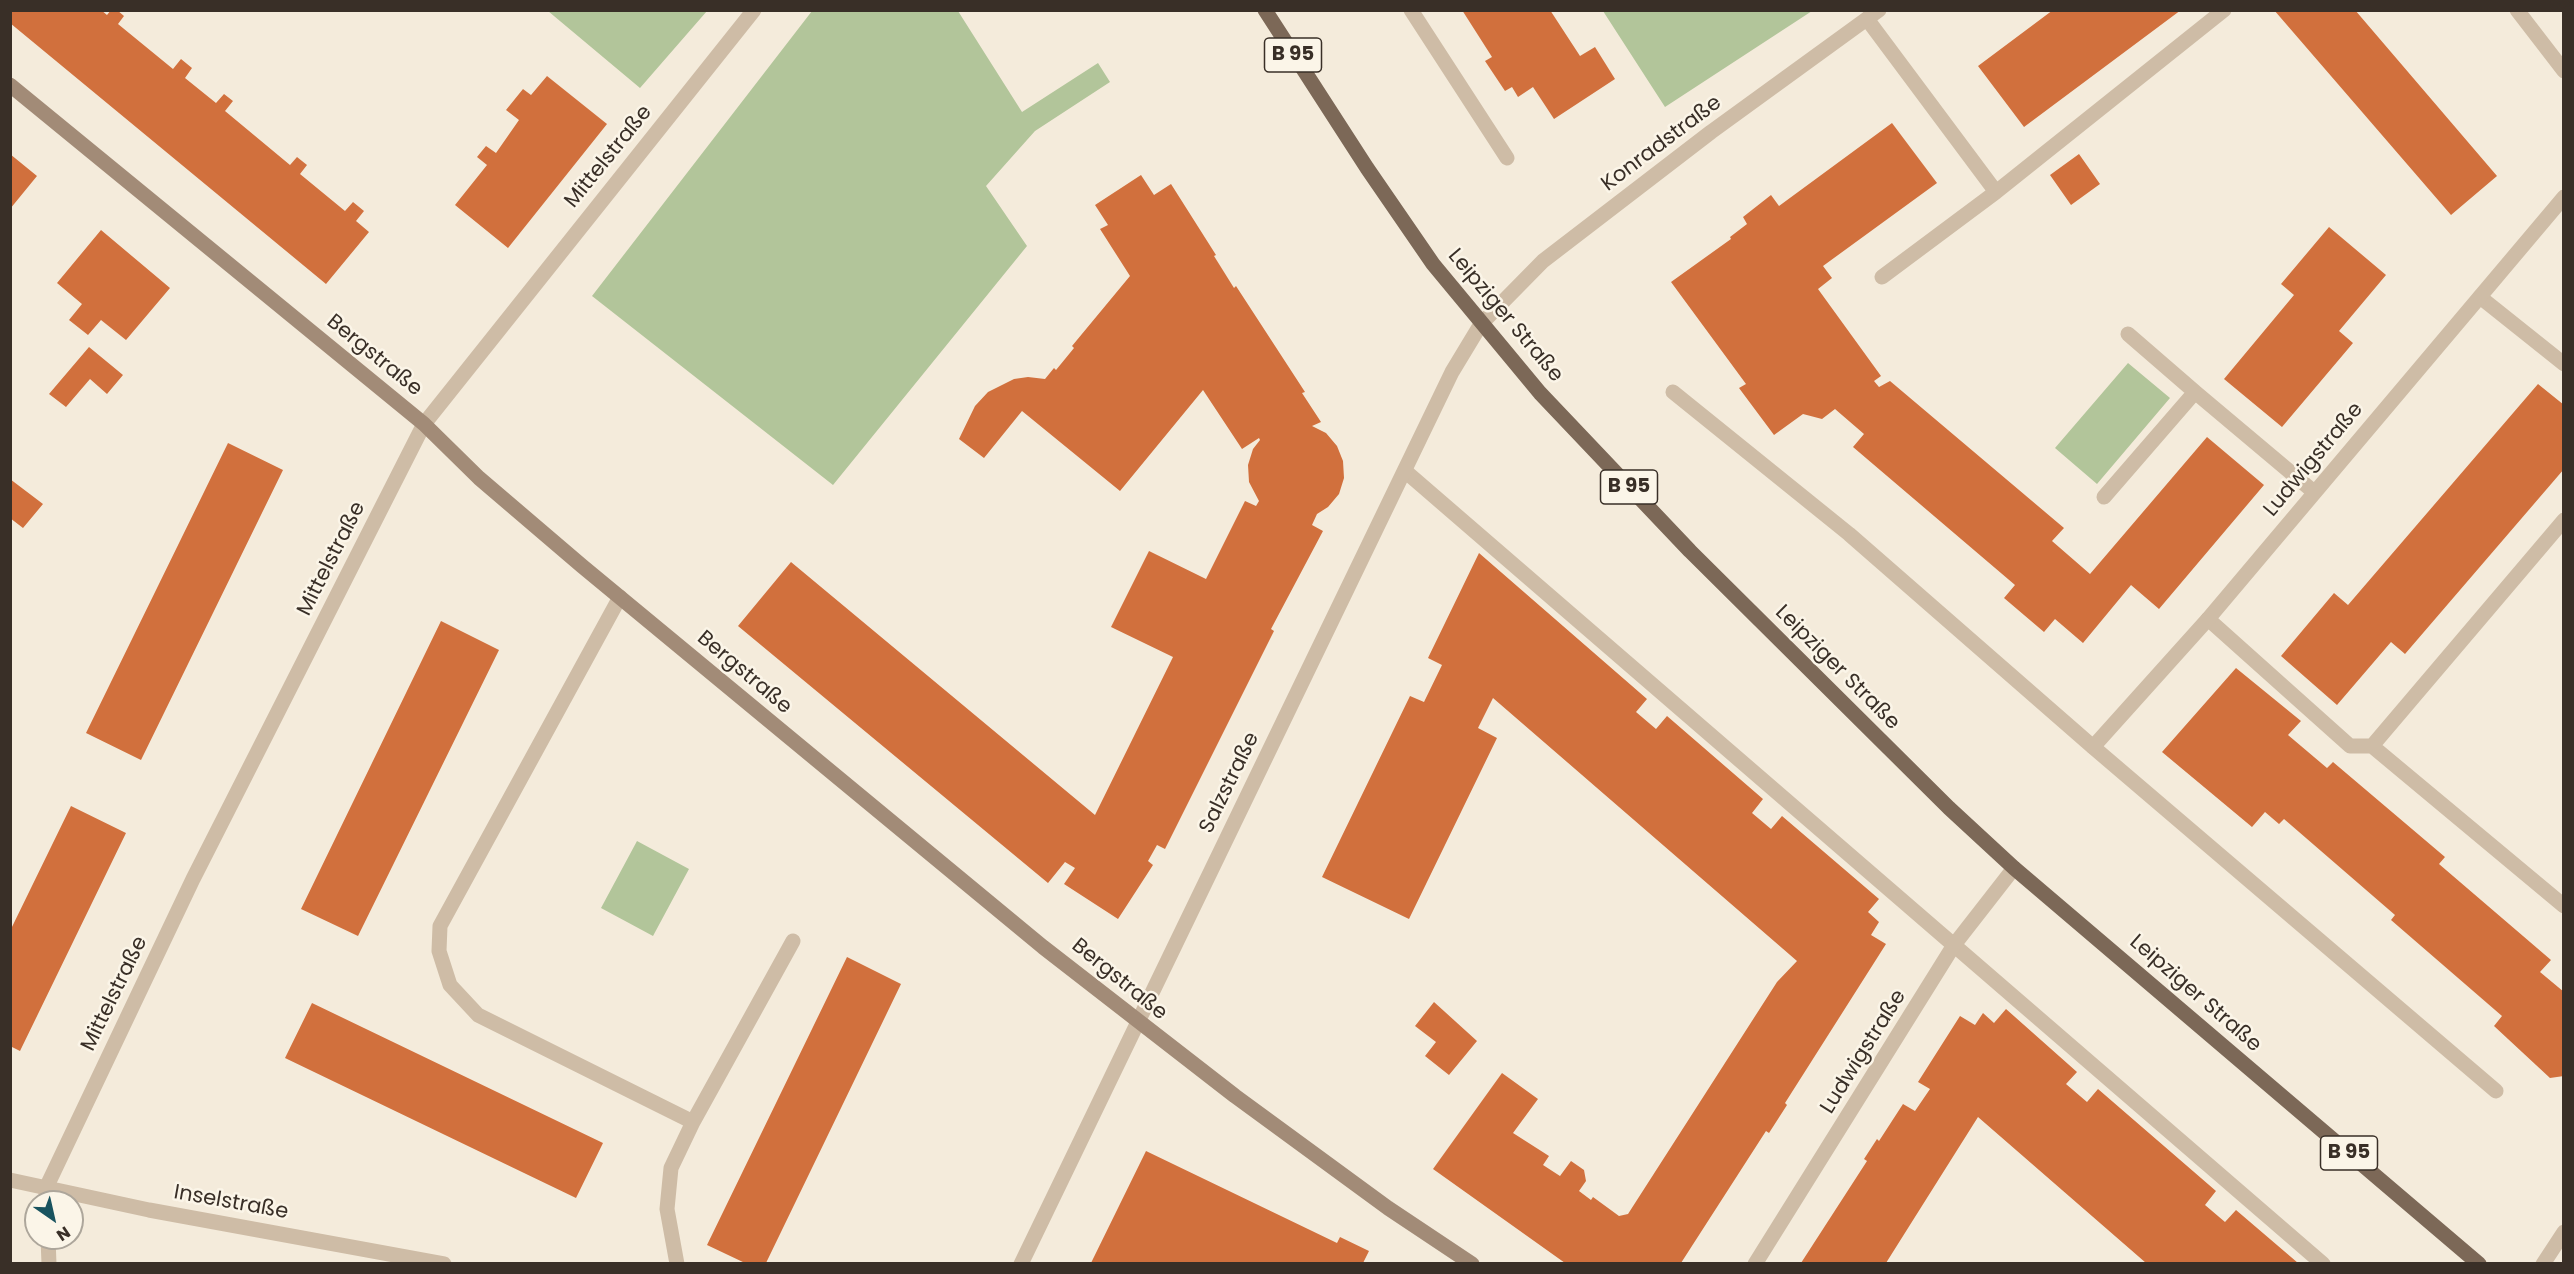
<!DOCTYPE html>
<html>
<head>
<meta charset="utf-8">
<style>
	body { margin:0 }
	#map { position:relative; width:2574px; height:1274px; overflow:hidden; background:#f4ebdb; font-family:Poppins,sans-serif }
	canvas { display:block }
	.frame { position:absolute; inset:0; border:12px solid #392f27; pointer-events:none }
	.north { position:absolute; left:24px; top:1190px; width:60px; height:60px; box-sizing:border-box; background:#fbf5e8; border:2px solid #ada69b; border-radius:50%; rotate:146deg; font-size:16px; font-weight:700; line-height:24px; text-align:center; color:#392f27 }
	.north::after { content:''; display:block; margin:auto; width:21px; height:27px; background:#19535f; clip-path:polygon(50% 0,100% 100%,50% 72%,0 100%) }
</style>
</head>
<body>
<div id="map">
<canvas width="2574" height="1274"></canvas>
<div class="frame"></div>
<div class="north">N</div>
</div>
<script>
const context = document.querySelector('canvas').getContext('2d');
context.lineJoin = 'round';
function fillPath(path, color) {
  context.fillStyle = color;
  context.fill(path, 'evenodd');
}
function poly(rows) {
  const path = new Path2D();
  for (const r of rows) {
    path.moveTo(r[0], r[1]);
    for (let i = 2; i < r.length; i += 2) path.lineTo(r[i], r[i + 1]);
  }
  return path;
}
function strokePath(path, color, width, dash) {
  context.strokeStyle = color;
  context.lineWidth = width;
  context.lineCap = dash ? 'butt' : 'round';
  context.setLineDash(dash || []);
  context.stroke(path);
}
function write(font, color, halo, rows, align = 'center') {
  context.font = font + ' Poppins,sans-serif';
  context.lineWidth = 5;
  context.setLineDash([]);
  context.textBaseline = 'middle';
  context.strokeStyle = halo;
  context.fillStyle = color;
  for (const [text, x, y, turn = 0] of rows) {
    context.save();
    context.translate(x, y);
    context.rotate((+turn || 0) * Math.PI / 180);
    context.textAlign = isNaN(turn) ? turn : align;
    if (halo) context.strokeText(text, 0, 0);
    context.fillText(text, 0, 0);
    context.restore();
  }
}
fillPath(poly([
	[548,11,707,11,640,88],
	[812,11,958,11,1022,112,1098,63,1110,82,1035,131,986,186,1027,246,833,485,592,296],
	[1603,11,1812,11,1665,107],
	[2128,363,2170,398,2097,484,2055,448],
	[637,841,689,869,653,936,601,908]
]), '#b2c59a');
fillPath(poly([
	[10,10,101,10,107,15,111,10,117,10,124,16,118,24,173,69,181,59,192,68,185,78,216,103,224,94,233,101,225,111,290,165,297,157,307,165,300,174,345,211,353,202,364,211,356,221,369,232,326,284,10,23],
	[1462,10,1550,10,1580,56,1595,47,1615,79,1554,119,1533,87,1518,97,1512,87,1505,91,1485,61,1492,57],
	[2053,10,2181,10,2024,127,1978,66],
	[2274,10,2355,10,2497,176,2451,215],
	[547,76,607,124,508,248,455,205,487,165,477,157,486,146,496,153,519,120,506,110,523,89,531,95],
	[1892,123,1937,183,1823,266,1832,278,1818,289,1881,376,1874,381,1879,387,1890,381,2064,528,2052,541,2090,574,2207,437,2264,485,2159,609,2131,585,2083,643,2055,619,2044,632,2004,598,2015,585,1853,447,1864,434,1835,409,1822,419,1803,414,1774,435,1739,388,1746,384,1671,282,1731,239,1730,237,1747,224,1743,217,1771,195,1779,206],
	[10,154,37,176,10,209],
	[2079,154,2100,184,2071,205,2050,175],
	[1141,175,1154,195,1171,184,1216,255,1214,256,1234,288,1236,286,1305,392,1302,393,1321,422,1312,426,1326,433,1337,446,1343,461,1344,478,1339,494,1328,507,1317,514,1312,525,1323,531,1271,629,1274,631,1165,849,1157,845,1148,861,1153,865,1118,919,1064,884,1075,868,1065,862,1048,883,738,626,791,562,1095,815,1173,657,1111,627,1149,551,1206,579,1245,501,1256,506,1259,501,1249,482,1248,465,1253,449,1260,440,1259,438,1242,449,1203,390,1120,491,1022,411,984,458,959,439,975,406,988,392,1014,379,1028,377,1045,379,1054,368,1056,370,1074,348,1072,346,1130,276,1100,229,1108,225,1095,205],
	[2329,227,2386,275,2339,331,2353,343,2282,427,2224,379,2294,295,2281,284],
	[101,230,170,288,126,340,101,320,88,335,69,320,82,304,57,283],
	[89,347,123,375,107,394,90,379,66,407,49,394],
	[2538,384,2564,405,2564,469,2405,654,2391,642,2337,705,2281,656,2334,593,2348,605],
	[228,443,283,470,141,760,86,733],
	[10,479,43,504,23,528,10,518],
	[1479,553,1647,699,1636,712,1656,729,1667,716,1763,799,1752,813,1771,829,1782,816,1879,899,1868,912,1879,922,1871,935,1886,944,1785,1103,1787,1105,1769,1133,1766,1131,1681,1263,1565,1263,1433,1169,1502,1073,1538,1099,1513,1133,1549,1156,1543,1165,1560,1176,1571,1161,1584,1170,1586,1181,1579,1191,1591,1200,1593,1197,1619,1216,1628,1214,1777,982,1797,961,1493,698,1478,728,1497,738,1409,919,1322,877,1410,696,1424,702,1442,665,1428,658],
	[441,621,499,650,358,936,301,909],
	[2236,668,2301,721,2288,735,2327,768,2333,762,2445,857,2439,864,2551,960,2540,972,2564,992,2564,1076,2550,1078,2494,1026,2502,1016,2391,920,2395,915,2284,819,2279,824,2265,812,2252,827,2162,752],
	[71,806,126,833,20,1051,10,1046,10,931],
	[847,957,901,984,766,1263,745,1263,707,1245],
	[1434,1002,1477,1041,1449,1075,1425,1056,1436,1042,1415,1026],
	[312,1003,603,1143,576,1198,285,1058],
	[2006,1009,2077,1072,2066,1084,2087,1102,2098,1089,2216,1191,2205,1205,2225,1222,2236,1210,2298,1263,2146,1263,1978,1117,1886,1263,1801,1263,1867,1161,1864,1159,1877,1139,1879,1141,1903,1104,1915,1111,1930,1089,1918,1082,1960,1016,1975,1025,1983,1013,1994,1023],
	[1146,1151,1337,1243,1340,1237,1369,1251,1363,1263,1091,1263]
]), '#d1703d');
strokePath(poly([
	[1411,10,1507,158],
	[1867,19,1996,192],
	[1882,277,1996,192,2224,10],
	[2480,297,2564,364],
	[2128,334,2195,392],
	[1673,392,1849,534,2093,747,2496,1091],
	[1405,471,2323,1264],
	[2104,497,2195,392,2314,492],
	[620,597,440,926,439,951,450,985,478,1015,693,1122,793,941],
	[2208,619,2350,746,2372,746,2564,906],
	[2372,746,2564,520],
	[677,1264,667,1209,671,1168,693,1122]
]), '#cebca6', 15);
strokePath(poly([
	[2517,10,2564,71],
	[2093,747,2208,619,2564,197],
	[10,1180,149,1210,444,1264],
	[46,1202,46,1188,193,879,424,424,754,10],
	[48,1238,49,1264],
	[1021,1264,1452,372,1481,324,1543,261,1711,132,1879,10],
	[1755,1264,1954,945,2014,868],
	[2543,1264,2564,1232]
]), '#cebca6', 15);
strokePath(poly([
	[10,85,424,424,479,478,582,566,1043,947,1235,1096,1388,1208,1472,1264]
]), '#a28b77', 15);
strokePath(poly([
	[1265,10,1367,168,1433,264,1540,393,1690,551,1949,808,2014,868,2479,1264]
]), '#7c6857', 15);
for (const [x, y, w] of [
	[1293,55,57],
	[1629,487,57],
	[2349,1153,57]
]) {
  const box = new Path2D();
  box.roundRect(x - w / 2, y - 17, w, 34, 4.5);
  context.fillStyle = '#fbf5e8';
  context.fill(box);
  strokePath(box, '#392f27', 1.5);
}
write('bold 20px', '#392f27', null, [
	["B 95",1293,55],
	["B 95",1629,487],
	["B 95",2349,1153]
]);
write('21px', '#392f27', '#fbf5e8', [
	["Konradstraße",1662,144,-37],
	["Mittelstraße",609,157,-51],
	["Leipziger Straße",1505,316,50],
	["Bergstraße",374,356,39],
	["Ludwigstraße",2314,460,-50],
	["Mittelstraße",332,559,-63],
	["Leipziger Straße",1837,668,45],
	["Bergstraße",744,673,40],
	["Salzstraße",1230,783,-64],
	["Bergstraße",1119,980,39],
	["Mittelstraße",115,994,-64],
	["Leipziger Straße",2195,994,41],
	["Ludwigstraße",1864,1052,-58],
	["Inselstraße",231,1203,10]
]);
</script>
</body>
</html>
